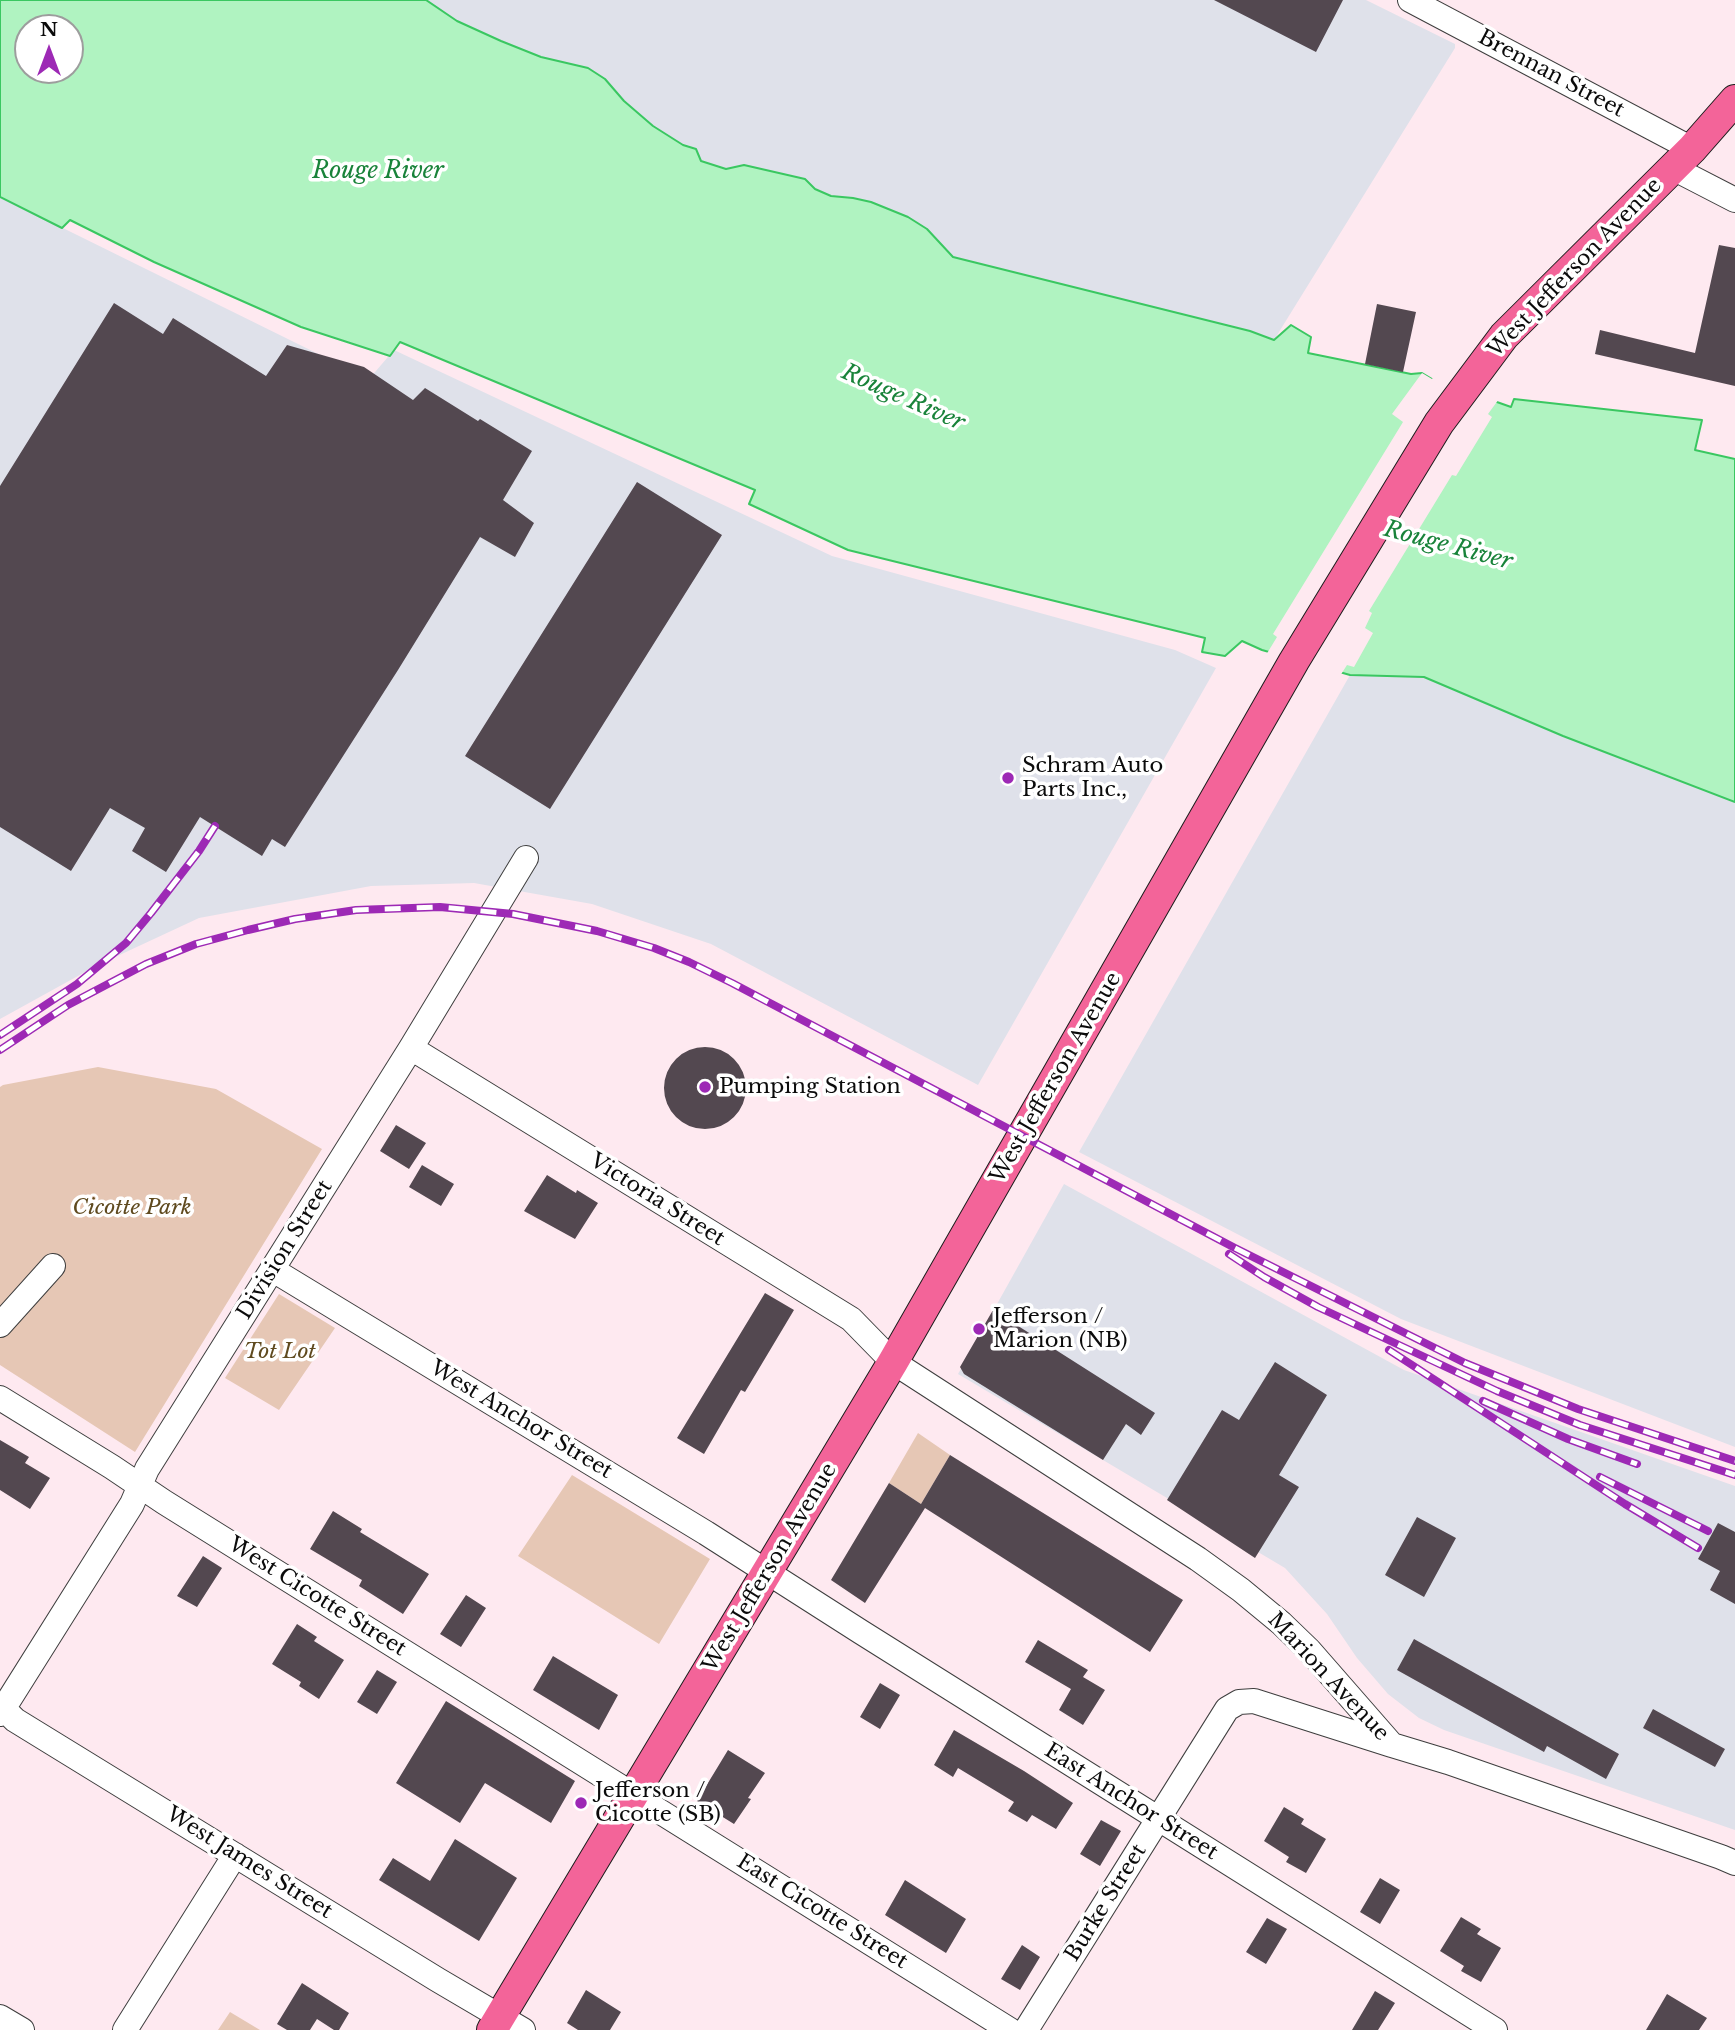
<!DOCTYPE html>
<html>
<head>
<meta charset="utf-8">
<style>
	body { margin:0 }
	#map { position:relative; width:1735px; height:2030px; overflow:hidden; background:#fee9f0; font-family:"Libre Baskerville",serif }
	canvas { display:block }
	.north { position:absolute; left:14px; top:14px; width:70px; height:70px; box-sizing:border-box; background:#fff; border:2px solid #9d9d9d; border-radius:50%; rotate:0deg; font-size:19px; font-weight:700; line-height:28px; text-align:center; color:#0b0b0b }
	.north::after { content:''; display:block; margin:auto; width:24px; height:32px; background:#9d29b5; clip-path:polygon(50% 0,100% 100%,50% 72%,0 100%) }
</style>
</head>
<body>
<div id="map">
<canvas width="1735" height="2030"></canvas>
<div class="north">N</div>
</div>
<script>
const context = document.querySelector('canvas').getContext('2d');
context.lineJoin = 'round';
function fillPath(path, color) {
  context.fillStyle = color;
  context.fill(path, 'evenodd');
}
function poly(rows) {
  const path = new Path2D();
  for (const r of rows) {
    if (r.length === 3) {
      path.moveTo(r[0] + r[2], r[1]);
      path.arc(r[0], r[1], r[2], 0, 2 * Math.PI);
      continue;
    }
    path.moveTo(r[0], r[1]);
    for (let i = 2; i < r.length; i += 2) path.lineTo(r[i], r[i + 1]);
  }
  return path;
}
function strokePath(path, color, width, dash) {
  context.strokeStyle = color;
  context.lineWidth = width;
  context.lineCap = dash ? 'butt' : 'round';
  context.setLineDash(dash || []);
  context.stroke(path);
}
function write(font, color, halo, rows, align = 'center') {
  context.font = font + ' "Libre Baskerville",serif';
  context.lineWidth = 7;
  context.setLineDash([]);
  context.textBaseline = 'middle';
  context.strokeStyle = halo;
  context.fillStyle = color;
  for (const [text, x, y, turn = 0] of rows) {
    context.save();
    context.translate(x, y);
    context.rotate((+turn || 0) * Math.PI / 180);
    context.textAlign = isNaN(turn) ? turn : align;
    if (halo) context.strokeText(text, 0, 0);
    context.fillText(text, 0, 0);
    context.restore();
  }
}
fillPath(poly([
	[426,0,1366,0,1455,44,1455,48,1274,340,1250,331,953,257,927,229,908,217,853,198,831,196,815,188,805,179,744,165,726,169,701,161,696,149,683,145,653,126,624,101,605,79,588,68,541,57,501,41,457,21],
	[0,197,369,379,394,350,832,556,1175,650,1216,668,978,1085,711,944,592,904,474,883,371,886,199,918,96,966,0,1019],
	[1350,675,1423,677,1563,736,1735,802,1735,1447,1401,1319,1079,1152],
	[1064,1184,1404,1370,1735,1486,1735,1830,1444,1730,1419,1718,1388,1694,1357,1658,1327,1614,1285,1568,958,1374]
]), '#dfe1ea');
fillPath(poly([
	[98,1067,216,1089,322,1149,135,1452,0,1365,0,1087,3,1085],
	[279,1294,335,1328,279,1410,225,1378],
	[918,1433,950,1455,921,1504,889,1483],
	[572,1475,710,1559,659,1644,518,1556],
	[230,2012,260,2030,218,2030]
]), '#e6c7b5');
const water = poly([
	[0,0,426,0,457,21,501,41,541,57,588,68,605,79,624,101,653,126,683,145,696,149,701,161,726,169,744,165,805,179,815,189,831,196,853,198,871,202,908,217,927,229,953,257,1250,331,1274,340,1291,325,1311,337,1308,353,1411,374,1422,373,1432,379,1511,407,1514,399,1702,420,1695,450,1735,459,1735,802,1563,736,1424,677,1350,675,1262,650,1242,641,1225,656,1202,652,1205,638,848,550,749,504,755,490,400,342,390,356,301,327,154,262,70,220,62,228,0,197,0,0],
	[28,28,70,28,70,70,28,70,28,28]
]);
fillPath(water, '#b0f3c1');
strokePath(water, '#3ac761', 2);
fillPath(poly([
	[1422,373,1432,379,1434,376,1499,399,1488,414,1492,417,1456,476,1452,475,1369,611,1372,613,1365,628,1373,633,1354,667,1347,665,1340,676,1329,671,1328,673,1266,655,1277,637,1273,634,1403,422,1392,414]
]), '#fee9f0');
fillPath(poly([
	[1214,0,1343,0,1316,52],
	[1719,245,1735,248,1735,386,1595,354,1600,330,1695,353],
	[114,303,163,334,173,318,266,376,287,345,364,367,413,400,425,388,478,421,480,419,532,451,503,500,534,523,515,557,480,537,398,670,285,847,272,839,262,856,200,817,166,872,132,851,145,828,110,808,71,871,0,827,0,486],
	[1377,304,1416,312,1403,372,1365,364],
	[637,482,722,535,550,809,465,756],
	[705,1088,41],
	[396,1125,426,1143,409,1169,380,1151],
	[422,1165,454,1184,441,1206,409,1187],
	[547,1175,576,1193,577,1190,598,1203,575,1239,524,1211],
	[765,1293,794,1310,745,1392,741,1390,704,1454,677,1438],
	[993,1310,1155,1413,1141,1435,1126,1424,1103,1460,964,1374,960,1367],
	[1275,1362,1327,1395,1279,1475,1299,1487,1255,1558,1167,1500,1222,1410,1239,1420],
	[0,1440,29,1457,25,1463,50,1478,30,1509,0,1490],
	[950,1455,1183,1600,1150,1652,925,1508,865,1603,831,1580,889,1483,921,1504],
	[333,1511,362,1529,360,1532,429,1574,403,1614,359,1586,362,1580,310,1549],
	[1417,1517,1456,1538,1424,1597,1385,1575],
	[1718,1523,1735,1532,1735,1604,1710,1590,1720,1571,1698,1559],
	[203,1556,222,1568,197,1607,177,1596],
	[466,1595,486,1608,461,1647,440,1634],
	[297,1624,317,1637,314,1641,344,1660,319,1699,299,1686,301,1682,272,1664],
	[1414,1639,1619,1754,1606,1779,1547,1746,1544,1752,1397,1670],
	[1038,1640,1088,1670,1083,1677,1105,1690,1083,1725,1059,1710,1071,1689,1025,1662],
	[553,1656,618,1695,599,1730,533,1690],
	[377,1670,397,1682,377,1714,357,1702],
	[880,1683,900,1695,880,1729,860,1717],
	[446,1701,575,1781,551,1823,485,1783,460,1823,396,1783],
	[1653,1709,1725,1749,1715,1767,1643,1728],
	[954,1730,1024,1771,1073,1803,1056,1829,1032,1815,1027,1822,1008,1811,1014,1802,958,1768,953,1777,934,1765],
	[728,1750,765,1773,748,1798,751,1799,734,1824,697,1801],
	[1284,1807,1304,1819,1301,1824,1326,1839,1306,1873,1286,1862,1289,1857,1264,1841],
	[1101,1820,1121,1831,1100,1866,1080,1854],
	[455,1839,517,1878,479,1941,379,1880,393,1858,430,1881],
	[1380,1878,1400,1890,1380,1924,1360,1912],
	[905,1880,966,1919,946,1953,885,1915],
	[1461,1917,1481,1929,1477,1934,1501,1948,1481,1982,1461,1971,1464,1966,1440,1951],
	[1267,1918,1287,1929,1266,1964,1246,1952],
	[1022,1945,1040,1957,1020,1990,1001,1979],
	[302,1983,349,2013,339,2030,334,2030,317,2019,310,2030,287,2030,277,2024],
	[586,1990,621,2012,610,2030,578,2030,567,2023],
	[1375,1991,1395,2003,1378,2030,1352,2030],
	[1667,1994,1707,2018,1699,2030,1646,2030]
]), '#534850');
const minor = poly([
	[1410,0,1692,149],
	[1673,168,1735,200],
	[411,1048,851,1319,893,1362,1198,1559,1241,1590,1281,1623,1309,1650,1392,1745,1448,1762,1721,1857,1735,1863],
	[273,1270,706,1533,861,1632,1495,2030],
	[0,1325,53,1266],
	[0,1398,112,1467,164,1502,1010,2030],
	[0,1705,15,1720,438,1980,523,2030],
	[0,1714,132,1504,147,1469,411,1048,526,858],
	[0,2017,22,2030],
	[125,2030,235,1855],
	[1026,2030,1227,1709,1239,1702,1254,1701,1392,1745]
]);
const major = poly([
	[492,2030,893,1362,1294,661,1439,423,1504,336,1692,149,1735,100]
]);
strokePath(minor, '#3e3e3e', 26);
strokePath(major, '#1c1c1c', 32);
strokePath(minor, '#fff', 24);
strokePath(major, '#f36499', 30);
const rail = poly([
	[0,1035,77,984,126,943,151,913,199,851,215,826],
	[0,1050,68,1005,146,964,196,944,248,930,295,919,356,910,440,907,513,914,597,931,654,948,689,962,732,983,1235,1248,1465,1363,1578,1409,1735,1461],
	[1229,1254,1264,1277,1318,1307,1497,1391,1580,1425,1735,1475],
	[1389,1350,1625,1504,1698,1548],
	[1483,1401,1568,1439,1637,1464],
	[1600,1477,1708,1531]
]);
strokePath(rail, '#9d29b5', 8);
strokePath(rail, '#fff', 5, [16]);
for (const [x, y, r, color] of [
	[1008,778,7,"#9d29b5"],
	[705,1087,7,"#9d29b5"],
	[979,1329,7,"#9d29b5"],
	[581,1803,7,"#9d29b5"]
]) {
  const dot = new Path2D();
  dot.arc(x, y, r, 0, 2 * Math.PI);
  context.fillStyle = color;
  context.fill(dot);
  strokePath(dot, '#fff', 2.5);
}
write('21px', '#0b0b0b', '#fff', [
	["Brennan Street",1551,74,28],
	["West Jefferson Avenue",1575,268,-46],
	["West Jefferson Avenue",1056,1078,-60],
	["Victoria Street",657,1200,32],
	["Division Street",285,1250,-58],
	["West Anchor Street",521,1420,31],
	["West Jefferson Avenue",770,1568,-59],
	["West Cicotte Street",317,1597,32],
	["Marion Avenue",1328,1677,47],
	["East Anchor Street",1131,1802,32],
	["West James Street",249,1863,32],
	["Burke Street",1106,1903,-58],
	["East Cicotte Street",822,1912,32]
]);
write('21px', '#0b0b0b', '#fff', [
	["Schram Auto",1022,766],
	["Parts Inc.,",1022,790],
	["Pumping Station",719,1087],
	["Jefferson /",993,1317],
	["Marion (NB)",993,1341],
	["Jefferson /",595,1791],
	["Cicotte (SB)",595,1815]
], 'left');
write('italic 21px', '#5f4a1f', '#fff', [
	["Cicotte Park",132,1208],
	["Tot Lot",280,1352]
]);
write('italic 23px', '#19833a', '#fff', [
	["Rouge River",378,172],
	["Rouge River",903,398,24],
	["Rouge River",1448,546,15]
]);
</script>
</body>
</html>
